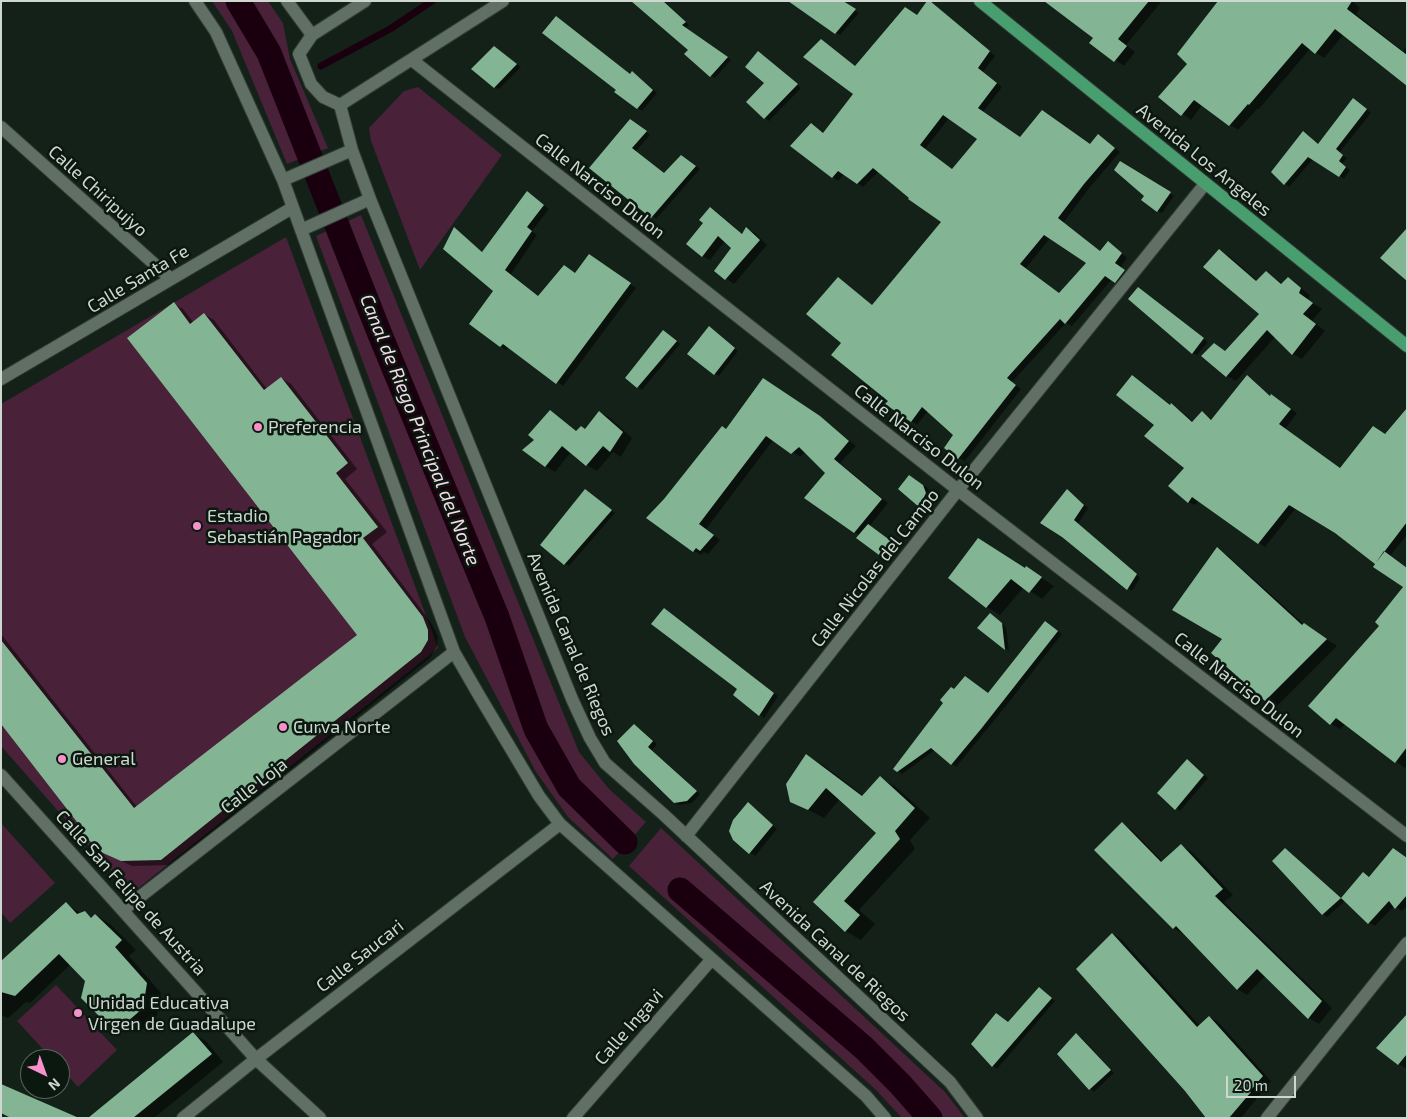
<!DOCTYPE html>
<html>
<head>
<meta charset="utf-8">
<style>
	body { margin:0 }
	#map { position:relative; width:1408px; height:1119px; overflow:hidden; background:#142118; font-family:"Exo 2",sans-serif }
	canvas { display:block }
	.frame { position:absolute; inset:0; border:2px solid #cfd7d1; pointer-events:none }
	.north { position:absolute; left:20px; top:1049px; width:50px; height:50px; box-sizing:border-box; background:#0b180f; border:1px solid #59645d; border-radius:50%; rotate:138deg; font-size:14px; font-weight:700; line-height:20px; text-align:center; color:#cfd7d1 }
	.north::after { content:''; display:block; margin:auto; width:18px; height:22px; background:#f890cb; clip-path:polygon(50% 0,100% 100%,50% 72%,0 100%) }
	.scale { position:absolute; left:1226px; top:1076px; width:70px; height:22px; box-sizing:border-box; border:2px solid #cfd7d1; border-top:0; padding-left:6px; font-size:15px; line-height:18px; white-space:nowrap; color:#cfd7d1; -webkit-text-stroke:4px #0b180f; paint-order:stroke }
</style>
</head>
<body>
<div id="map">
<canvas width="1408" height="1119"></canvas>
<div class="frame"></div>
<div class="north">N</div>
<div class="scale">20 m</div>
</div>
<script>
const context = document.querySelector('canvas').getContext('2d');
context.lineJoin = 'round';
function fillPath(path, color) {
  context.fillStyle = color;
  context.fill(path, 'evenodd');
}
function poly(rows) {
  const path = new Path2D();
  for (const r of rows) {
    path.moveTo(r[0], r[1]);
    for (let i = 2; i < r.length; i += 2) path.lineTo(r[i], r[i + 1]);
  }
  return path;
}
function strokePath(path, color, width, dash) {
  context.strokeStyle = color;
  context.lineWidth = width;
  context.lineCap = dash ? 'butt' : 'round';
  context.setLineDash(dash || []);
  context.stroke(path);
}
function write(font, color, halo, rows, align = 'center') {
  context.font = font + ' "Exo 2",sans-serif';
  context.lineWidth = 5;
  context.setLineDash([]);
  context.textBaseline = 'middle';
  context.strokeStyle = halo;
  context.fillStyle = color;
  for (const [text, x, y, turn = 0] of rows) {
    context.save();
    context.translate(x, y);
    context.rotate((+turn || 0) * Math.PI / 180);
    context.textAlign = isNaN(turn) ? turn : align;
    if (halo) context.strokeText(text, 0, 0);
    context.fillText(text, 0, 0);
    context.restore();
  }
}
fillPath(poly([
	[212,1,268,1,283,23,290,59,328,148,287,164,232,31],
	[418,87,502,155,420,270,371,141,369,128,404,91],
	[361,215,579,752,609,789,646,822,613,859,568,817,536,772,465,637,316,236],
	[286,237,438,648,131,894,1,746,1,404],
	[1,823,55,883,10,923,1,912],
	[661,828,945,1092,965,1118,902,1118,875,1089,629,866],
	[56,985,117,1050,78,1087,60,1067,60,1059,52,1059,17,1021]
]), '#492138');
fillPath(poly([
	[637,1,664,1,689,25,686,28,731,60,715,78,711,76,690,50],
	[790,1,845,1,843,3,859,13,840,35],
	[1046,1,1162,1,1126,45,1135,52,1124,66,1090,43,1095,37],
	[1219,1,1352,1,1360,8,1356,14,1403,51,1407,46,1407,84,1344,34,1324,58,1310,49,1259,109,1257,109,1238,130,1202,105,1191,120,1160,97,1189,64],
	[934,5,995,56,983,72,1002,87,983,112,1021,138,1091,145,1098,135,1120,152,1090,187,1063,223,1100,252,1108,242,1114,246,1127,258,1121,267,1130,275,1121,285,1112,279,1072,326,1066,323,1012,382,1021,389,965,461,959,458,955,434,928,411,917,425,911,421,890,401,843,343,839,278,873,306,943,222,879,171,863,187,844,174,838,181,833,177,817,128,824,133,855,94,821,40,856,67,918,16],
	[949,118,978,138,953,170,925,149],
	[1051,237,1087,263,1060,294,1026,268],
	[498,50,521,67,499,89,494,87],
	[763,55,801,88,769,121,765,118,765,83],
	[630,75,636,75,657,93,642,111,616,92],
	[1358,102,1371,113,1339,153,1347,158,1342,164,1350,170,1344,179,1313,159,1289,187,1272,171,1307,135,1319,145],
	[635,123,650,135,636,151,665,174,686,159,700,169,656,219,591,168],
	[1121,163,1174,196,1162,213,1158,211],
	[527,192,549,209,532,231,537,235,511,274,539,297,576,274,596,259,636,288,563,386,509,347,506,350,500,346,495,290,455,229,483,252],
	[710,209,718,213,743,234,747,229,755,233,767,245,734,284,716,271,733,248,725,241,710,260,702,256,704,223],
	[1219,251,1229,256,1258,281,1267,273,1283,284,1288,278,1310,295,1308,300,1322,309,1312,321,1325,331,1302,359,1293,354,1275,337,1236,381,1227,376,1225,352,1260,314],
	[1143,291,1208,342,1197,355,1192,353],
	[174,304,183,309,194,323,204,314,214,320,267,389,281,378,291,384,357,469,345,479,387,532,372,544,432,624,438,637,437,646,430,658,171,865,132,866,103,852,1,722,1,634,137,807,359,635],
	[713,330,738,351,719,376,715,374],
	[667,334,680,344,642,390,626,378],
	[1133,376,1171,405,1178,409,1194,422,1203,413,1213,420,1247,377,1271,396,1278,400,1297,413,1285,429,1341,469,1386,435,1407,410,1407,535,1390,556,1407,569,1407,765,1405,768,1345,724,1340,729,1331,724,1380,626,1406,587,1335,532,1296,508,1265,547,1199,501,1195,505,1188,502,1186,468,1156,424],
	[771,383,827,422,856,446,840,463,888,503,869,527,895,544,884,556,855,532,826,473,805,452,800,457,774,439,706,529,720,540,708,554,704,552,701,555,694,551,648,518],
	[550,412,577,432,585,430,600,412,610,418,632,438,621,457,613,452,597,471,587,465,571,452,555,472,545,466,536,439],
	[909,477,928,488,930,496,924,508,900,489],
	[586,490,615,513,569,566,565,564],
	[1067,490,1088,508,1078,524,1140,578,1132,591,1063,536],
	[1217,549,1228,556,1305,625,1337,646,1277,706,1266,700,1224,639],
	[1027,568,1054,586,1042,599,1024,587,1000,615,987,607,950,577],
	[668,612,778,696,764,718,734,695,739,689],
	[994,617,1006,627,1009,651,979,628],
	[1049,625,1062,634,1006,706,956,767,935,750,902,774,898,771,955,690,988,694],
	[639,728,657,744,652,750,700,794,692,803,679,805,674,802],
	[807,756,823,765,864,796,880,778,896,787,930,818,910,840,915,849,859,910,875,924,861,940,845,931,814,902,877,833,840,799,824,818,791,801],
	[1187,761,1208,778,1180,811,1159,792],
	[748,803,777,829,755,856,734,839],
	[1122,824,1132,830,1163,862,1181,846,1191,851,1233,895,1224,902,1332,1008,1319,1024,1309,1018,1265,976,1247,995,1237,989,1183,934,1173,928],
	[1285,849,1342,899,1364,873,1371,877,1407,859,1407,906,1402,911,1394,906,1375,926,1369,923,1345,901,1327,917,1323,914,1273,861],
	[66,904,82,914,85,913,93,918,96,915,110,924,136,950,129,956,161,993,157,1016,141,1030,122,1031,106,1022,86,980,71,964,30,1003,26,1002,8,1018,1,1015,1,963],
	[1113,934,1121,939,1200,1026,1210,1017,1218,1022,1271,1081,1241,1118,1208,1118],
	[1044,991,1055,1001,997,1069,993,1066,973,1044,1009,1023],
	[1407,1016,1407,1069,1399,1064],
	[193,1034,206,1041,223,1062,154,1118,90,1118],
	[1076,1035,1081,1037,1114,1073,1094,1092,1090,1089]
]), '#0007');
strokePath(poly([
	[321,66,390,29,432,1]
]), '#1a000f', 7);
strokePath(poly([
	[238,1,269,53,379,332,497,617,536,729,569,787,625,842],
	[680,890,864,1048,900,1084,930,1118]
]), '#1a000f', 25);
fillPath(poly([
	[631,1,663,1,686,22,682,25,728,57,710,77,684,54,688,50],
	[788,1,843,1,856,9,835,34],
	[927,1,930,1,990,51,978,68,997,83,978,108,1020,137,1042,110,1090,144,1098,134,1115,148,1084,184,1058,218,1100,251,1108,241,1122,253,1115,263,1125,270,1115,283,1105,276,1065,324,1060,319,1007,378,1016,385,958,459,944,448,953,435,922,407,911,422,885,404,888,401,831,355,841,343,806,314,838,277,872,305,941,222,908,199,909,198,873,168,857,184,838,171,832,178,790,146,811,123,823,133,853,94,803,57,821,39,855,66,905,7,917,15],
	[943,115,977,139,952,169,920,145],
	[1044,235,1086,263,1059,293,1020,264],
	[1044,1,1149,1,1118,39,1127,46,1114,62,1089,43,1093,38],
	[1218,1,1352,1,1347,9,1407,55,1407,86,1335,29,1315,54,1302,43,1249,105,1248,104,1229,126,1194,100,1181,116,1158,97,1187,64,1177,54],
	[556,16,630,74,632,71,653,90,637,109,614,92,616,90,542,33],
	[494,46,517,64,494,88,471,69],
	[758,51,798,84,764,119,746,102,764,83,745,67],
	[1353,98,1367,109,1336,149,1343,155,1339,161,1346,167,1339,177,1308,157,1284,185,1271,172,1303,131,1318,144],
	[630,119,647,131,632,148,664,173,681,155,696,166,651,218,589,168],
	[1120,161,1171,192,1157,212,1141,200,1144,196,1114,170],
	[527,191,544,205,527,227,532,231,505,270,538,296,564,265,575,273,589,254,631,283,556,384,503,344,500,347,469,324,493,291,443,249,454,227,482,252],
	[710,207,742,234,746,227,760,240,725,280,714,271,731,248,718,236,702,257,686,244,703,223,699,220],
	[1407,228,1407,281,1380,258],
	[1219,249,1256,281,1266,271,1281,284,1288,277,1301,288,1299,293,1313,303,1303,314,1316,324,1292,355,1267,330,1226,377,1201,356,1214,343,1225,351,1259,314,1203,267],
	[1138,287,1204,338,1192,354,1128,299],
	[174,302,190,324,204,313,264,390,281,377,348,463,336,473,378,527,363,538,423,617,428,630,428,640,421,652,161,860,121,861,103,853,81,833,84,831,1,724,1,640,134,808,357,635,127,338],
	[709,326,735,348,714,375,687,354],
	[663,330,677,341,637,388,625,378],
	[1132,375,1170,405,1171,403,1192,422,1202,411,1211,420,1247,375,1270,396,1271,394,1291,409,1279,424,1340,468,1373,426,1385,434,1407,408,1407,522,1375,564,1335,533,1289,505,1258,544,1192,497,1188,503,1168,486,1184,468,1144,436,1154,425,1116,395],
	[763,378,820,416,849,441,834,459,882,499,854,533,804,498,825,473,799,447,791,454,766,436,699,524,714,535,700,551,696,548,693,552,646,518,664,499,722,426,726,429],
	[550,410,576,431,581,426,585,429,599,411,623,432,610,452,603,446,586,466,562,446,545,467,522,450,534,440,528,435],
	[909,475,923,485,926,493,919,507,898,489],
	[585,489,612,510,564,565,540,545],
	[1067,489,1084,505,1074,520,1137,574,1127,590,1062,537,1040,523],
	[868,524,891,541,879,555,856,538],
	[978,538,1025,568,1026,566,1042,577,1029,593,1011,579,986,608,948,578],
	[1217,547,1302,625,1304,623,1327,639,1265,701,1211,653,1222,639,1172,610],
	[1384,551,1407,568,1407,747,1395,763,1336,718,1330,725,1308,706,1379,626,1375,622,1403,587,1373,567],
	[664,608,774,693,759,716,733,695,737,689,651,624],
	[990,613,1002,623,1005,650,977,628],
	[1045,621,1058,631,981,729,951,765,931,748,897,772,893,769,943,703,940,700,951,687,954,689,965,676,988,693],
	[634,724,653,741,648,747,697,791,687,801,674,803,634,764,617,741],
	[806,754,862,796,880,776,915,808,895,831,900,839,844,901,860,915,845,932,813,902,876,833,826,788,808,810,790,802,786,784],
	[1187,759,1204,775,1175,810,1157,793],
	[748,802,773,825,749,854,733,840,729,831,733,820],
	[1122,822,1161,862,1181,844,1223,889,1215,896,1322,1001,1308,1019,1257,969,1237,990,1176,926,1173,929,1094,850],
	[1285,848,1341,898,1322,915,1272,861],
	[1393,848,1407,858,1407,895,1395,909,1389,901,1368,924,1341,898,1363,872,1369,877],
	[66,902,77,914,85,911,91,918,95,914,122,940,115,947,147,983,143,1008,126,1023,106,1023,81,998,85,981,59,954,15,996,1,992,1,961],
	[1112,933,1197,1027,1209,1016,1263,1076,1250,1091,1251,1092,1229,1118,1206,1118,1185,1091,1076,969],
	[1039,987,1052,998,992,1067,971,1044,996,1013,1008,1022],
	[1407,1014,1407,1054,1398,1065,1376,1048],
	[193,1032,212,1054,133,1118,88,1118],
	[1076,1033,1111,1070,1089,1090,1057,1054],
	[1,1084,79,1118,11,1118,1,1113]
]), '#83b493');
const minor = poly([
	[195,1,216,32,283,180,454,652,480,697,539,796,560,824,866,1096,885,1118],
	[287,1,312,35],
	[365,1,312,35,299,54,311,84,323,97,340,105,352,150,370,199,572,699,590,738,605,763,663,814,950,1082,977,1118],
	[412,60,958,490,1407,836],
	[340,105,503,1],
	[1,127,171,279],
	[283,180,352,150],
	[301,230,370,199],
	[1,379,292,208],
	[1,775,256,1059,320,1118],
	[686,836,958,490,1205,184],
	[123,910,454,652],
	[183,1118,256,1059,560,824],
	[573,1118,712,959],
	[1267,1118,1407,943]
]);
const major = poly([
	[980,1,1407,346]
]);
strokePath(minor, '#333b35', 14);
strokePath(major, '#333b35', 14);
strokePath(minor, '#607065', 12);
strokePath(major, '#499e6f', 12);
for (const [x, y, r, color] of [
	[258,427,5,"#f890cb"],
	[197,526,5,"#f890cb"],
	[283,727,5,"#f890cb"],
	[62,759,5,"#f890cb"],
	[78,1013,5,"#f890cb"]
]) {
  const dot = new Path2D();
  dot.arc(x, y, r, 0, 2 * Math.PI);
  context.fillStyle = color;
  context.fill(dot);
  strokePath(dot, '#0b180f', 2);
}
write('18px', '#cfd7d1', '#0b180f', [
	["Avenida Los Angeles",1204,160,39],
	["Calle Narciso Dulon",600,186,38],
	["Calle Chiripujyo",98,191,42],
	["Calle Santa Fe",138,279,-31],
	["Calle Narciso Dulon",919,437,38],
	["Calle Nicolas del Campo",875,568,-52],
	["Avenida Canal de Riegos",571,644,67],
	["Calle Narciso Dulon",1239,685,38],
	["Calle Loja",254,786,-38],
	["Calle San Felipe de Austria",131,893,48],
	["Avenida Canal de Riegos",835,951,43],
	["Calle Saucari",360,956,-38],
	["Calle Ingavi",629,1027,-49]
]);
write('18px', '#cfd7d1', '#0b180f', [
	["Preferencia",268,427],
	["Estadio",207,516],
	["Sebastián Pagador",207,537],
	["Curva Norte",293,727],
	["General",72,759],
	["Unidad Educativa",88,1003],
	["Virgen de Guadalupe",88,1024]
], 'left');
write('italic 19px', '#f9d9e9', '#0b180f', [
	["Canal de Riego Principal del Norte",420,430,68]
]);
</script>
</body>
</html>
